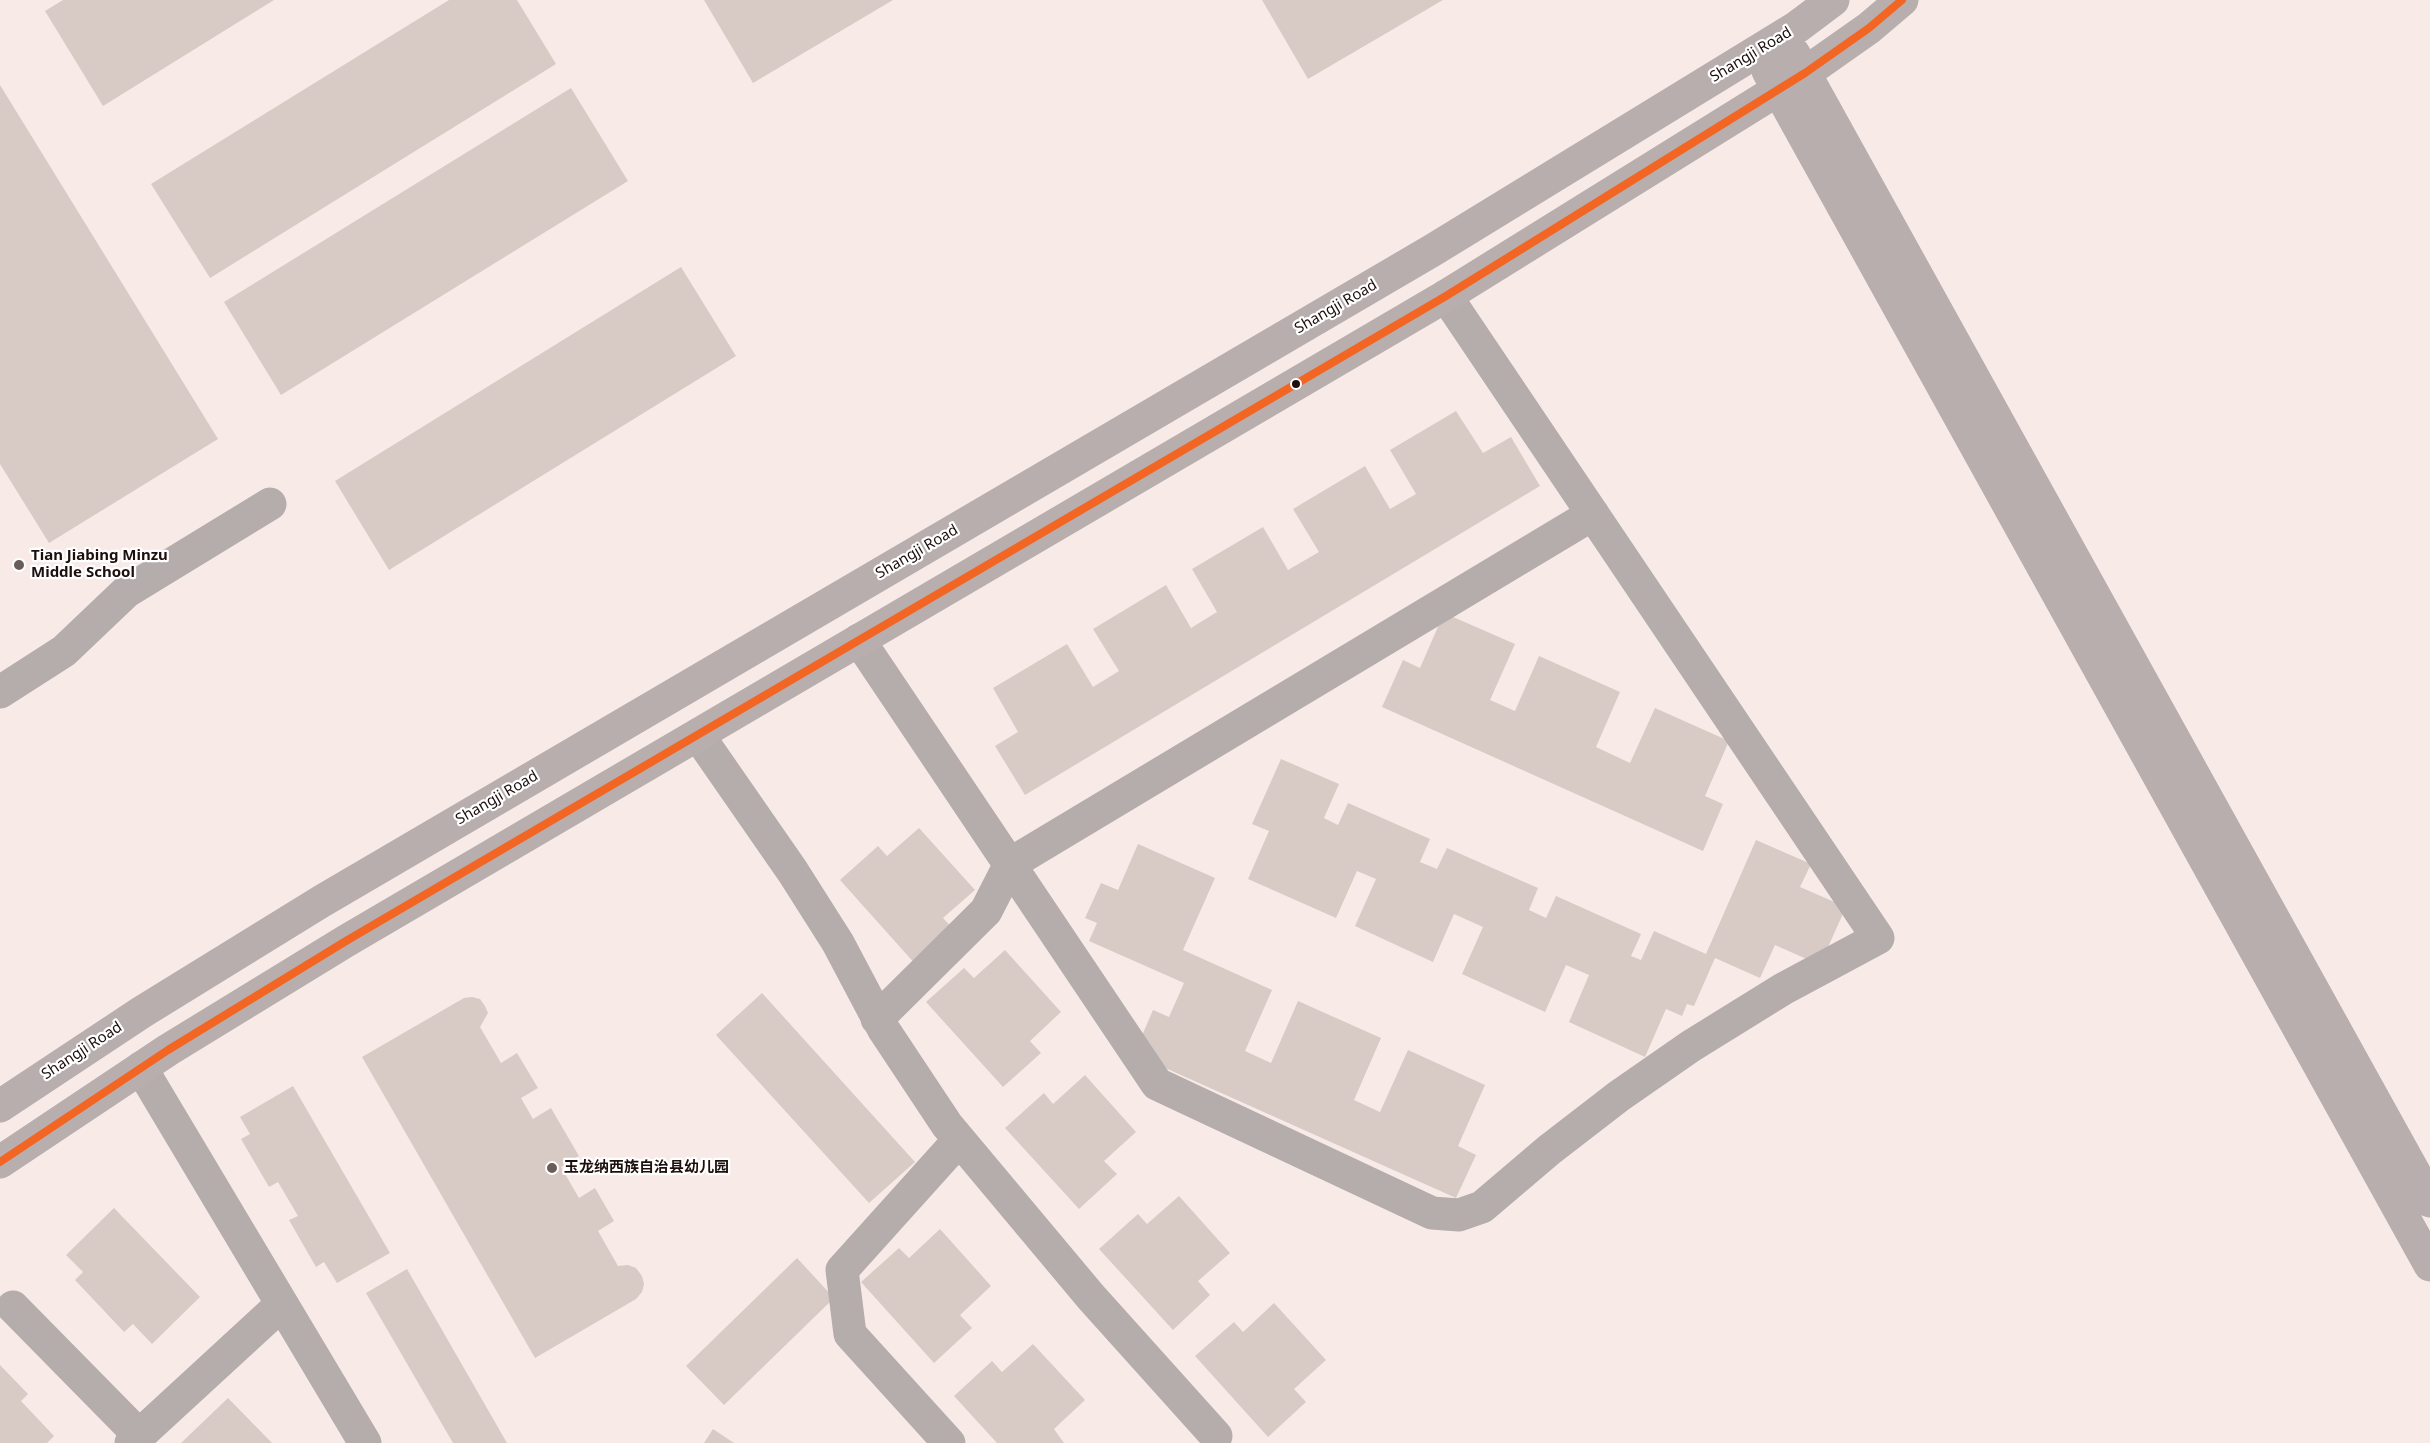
<!DOCTYPE html>
<html>
<head>
<meta charset="utf-8">
<style>
	body { margin:0 }
	canvas { display:block; background:#f8eae7 }
</style>
</head>
<body>
<canvas width="2430" height="1443"></canvas>
<script>
const context = document.querySelector('canvas').getContext('2d');
context.lineJoin = 'round';
function fillPath(path, color) {
  context.fillStyle = color;
  context.fill(path, 'evenodd');
}
function poly(rows) {
  const path = new Path2D();
  for (const r of rows) {
    path.moveTo(r[0], r[1]);
    for (let i = 2; i < r.length; i += 2) path.lineTo(r[i], r[i + 1]);
  }
  return path;
}
function strokePath(path, color, width, dash) {
  context.strokeStyle = color;
  context.lineWidth = width;
  context.lineCap = dash ? 'butt' : 'round';
  context.setLineDash(dash || []);
  context.stroke(path);
}
function write(font, color, halo, rows, align = 'center') {
  context.font = font + ' "Noto Sans","Noto Sans SC",sans-serif';
  context.lineWidth = 4.5;
  context.setLineDash([]);
  context.textBaseline = 'middle';
  context.strokeStyle = halo;
  context.fillStyle = color;
  for (const [text, x, y, turn = 0] of rows) {
    context.save();
    context.translate(x, y);
    context.rotate((+turn || 0) * Math.PI / 180);
    context.textAlign = isNaN(turn) ? turn : align;
    if (halo) context.strokeText(text, 0, 0);
    context.fillText(text, 0, 0);
    context.restore();
  }
}
fillPath(poly([
	[63,0,274,0,103,106,45,11],
	[449,0,517,0,556,64,210,278,151,184],
	[704,0,893,0,753,83],
	[1262,0,1443,0,1308,79],
	[0,85,218,439,49,543,0,464],
	[571,88,628,181,281,395,224,302],
	[681,267,736,356,389,570,335,481],
	[1456,411,1483,453,1511,437,1540,486,1025,795,995,746,1018,732,993,688,1067,644,1093,687,1119,671,1093,629,1166,585,1191,628,1217,612,1192,569,1263,527,1288,570,1319,552,1293,509,1365,466,1390,509,1416,494,1390,450],
	[1444,613,1515,644,1490,700,1515,711,1539,656,1620,692,1596,747,1630,763,1655,708,1729,741,1705,796,1723,804,1703,851,1382,707,1403,660,1420,668],
	[1281,759,1339,784,1324,818,1338,825,1348,803,1430,839,1420,862,1437,869,1447,848,1538,888,1529,910,1546,918,1556,896,1641,934,1631,956,1641,960,1654,931,1706,954,1756,840,1811,864,1800,887,1846,907,1820,965,1775,945,1760,978,1715,958,1694,1006,1687,1004,1682,1016,1666,1009,1645,1057,1569,1022,1589,975,1566,965,1545,1012,1462,974,1483,927,1454,914,1433,962,1355,926,1376,879,1357,871,1336,918,1248,879,1269,831,1252,824],
	[919,828,975,890,943,918,955,931,917,966,840,880,878,846,887,856],
	[1138,844,1215,878,1183,950,1272,990,1245,1051,1271,1063,1298,1001,1381,1038,1354,1100,1380,1112,1408,1050,1485,1085,1458,1146,1476,1155,1456,1198,1134,1054,1153,1010,1169,1017,1184,983,1089,941,1097,923,1085,918,1101,883,1118,890],
	[1005,950,1061,1012,1030,1041,1041,1053,1003,1087,926,1002,964,968,974,978],
	[762,993,915,1162,869,1203,716,1035],
	[472,997,480,999,485,1006,488,1013,480,1027,501,1063,517,1053,538,1088,521,1098,533,1119,551,1108,579,1156,561,1167,579,1198,595,1188,614,1221,598,1231,618,1266,628,1265,636,1268,642,1276,644,1284,642,1292,636,1299,535,1358,362,1057,464,998],
	[1085,1075,1136,1132,1104,1161,1117,1174,1079,1209,1005,1128,1044,1093,1053,1104],
	[293,1086,390,1253,337,1283,324,1262,316,1267,289,1220,298,1216,278,1182,269,1187,241,1139,250,1134,240,1117],
	[1179,1196,1230,1253,1198,1281,1210,1295,1173,1330,1099,1249,1138,1214,1147,1224],
	[114,1208,200,1297,152,1344,133,1324,124,1332,75,1280,83,1272,66,1255],
	[940,1229,991,1286,960,1315,972,1328,934,1363,861,1282,899,1248,909,1258],
	[797,1258,834,1298,724,1405,686,1366],
	[407,1269,507,1443,453,1443,366,1293],
	[1274,1303,1326,1360,1294,1389,1306,1402,1268,1437,1195,1356,1234,1322,1243,1332],
	[1033,1344,1085,1400,1054,1429,1064,1443,997,1443,954,1396,992,1361,1002,1372],
	[0,1365,28,1394,21,1401,54,1436,47,1443,0,1443],
	[228,1398,272,1443,181,1443],
	[713,1429,734,1443,704,1443]
]), '#d8cbc6');
strokePath(poly([
	[859,640,1157,1084,1432,1213,1459,1215,1482,1207,1549,1150,1619,1096,1691,1046,1783,989,1878,938,1446,296],
	[0,692,64,651,126,592,270,504],
	[698,735,793,872,838,943,884,1030,947,1125,1091,1297,1216,1436],
	[877,1019,986,911,1010,864,1593,514],
	[141,1068,365,1443],
	[13,1307,139,1435],
	[131,1443,282,1304],
	[949,1443,850,1334,842,1270,959,1140]
]), '#b4adac', 33);
strokePath(poly([
	[1794,54,2430,1201],
	[1768,71,2430,1265],
	[0,1106,142,1012,322,901,1433,250,1797,27,1833,0],
	[0,1162,168,1050,346,941,1446,296,1805,73,1869,28,1902,0]
]), '#b8aeae', 33);
strokePath(poly([
	[0,1162,168,1050,346,941,1446,296,1805,73,1869,28,1902,0]
]), '#f26522', 8);
for (const [x, y, r, color] of [
	[1296,384,5,"#1c0f0c"],
	[19,565,6,"#695c59"],
	[552,1168,6,"#695c59"]
]) {
  const dot = new Path2D();
  dot.arc(x, y, r, 0, 2 * Math.PI);
  context.fillStyle = color;
  context.fill(dot);
  strokePath(dot, '#fff', 2);
}
write('15px', '#1c0f0c', '#fff', [
	["Shangji Road",1751,55,-31],
	["Shangji Road",1336,307,-30],
	["Shangji Road",917,552,-30],
	["Shangji Road",497,798,-30],
	["Shangji Road",82,1051,-33]
]);
write('bold 15px', '#1c0f0c', '#fff', [
	["Tian Jiabing Minzu",31,556],
	["Middle School",31,573],
	["玉龙纳西族自治县幼儿园",564,1168]
], 'left');
</script>
</body>
</html>
